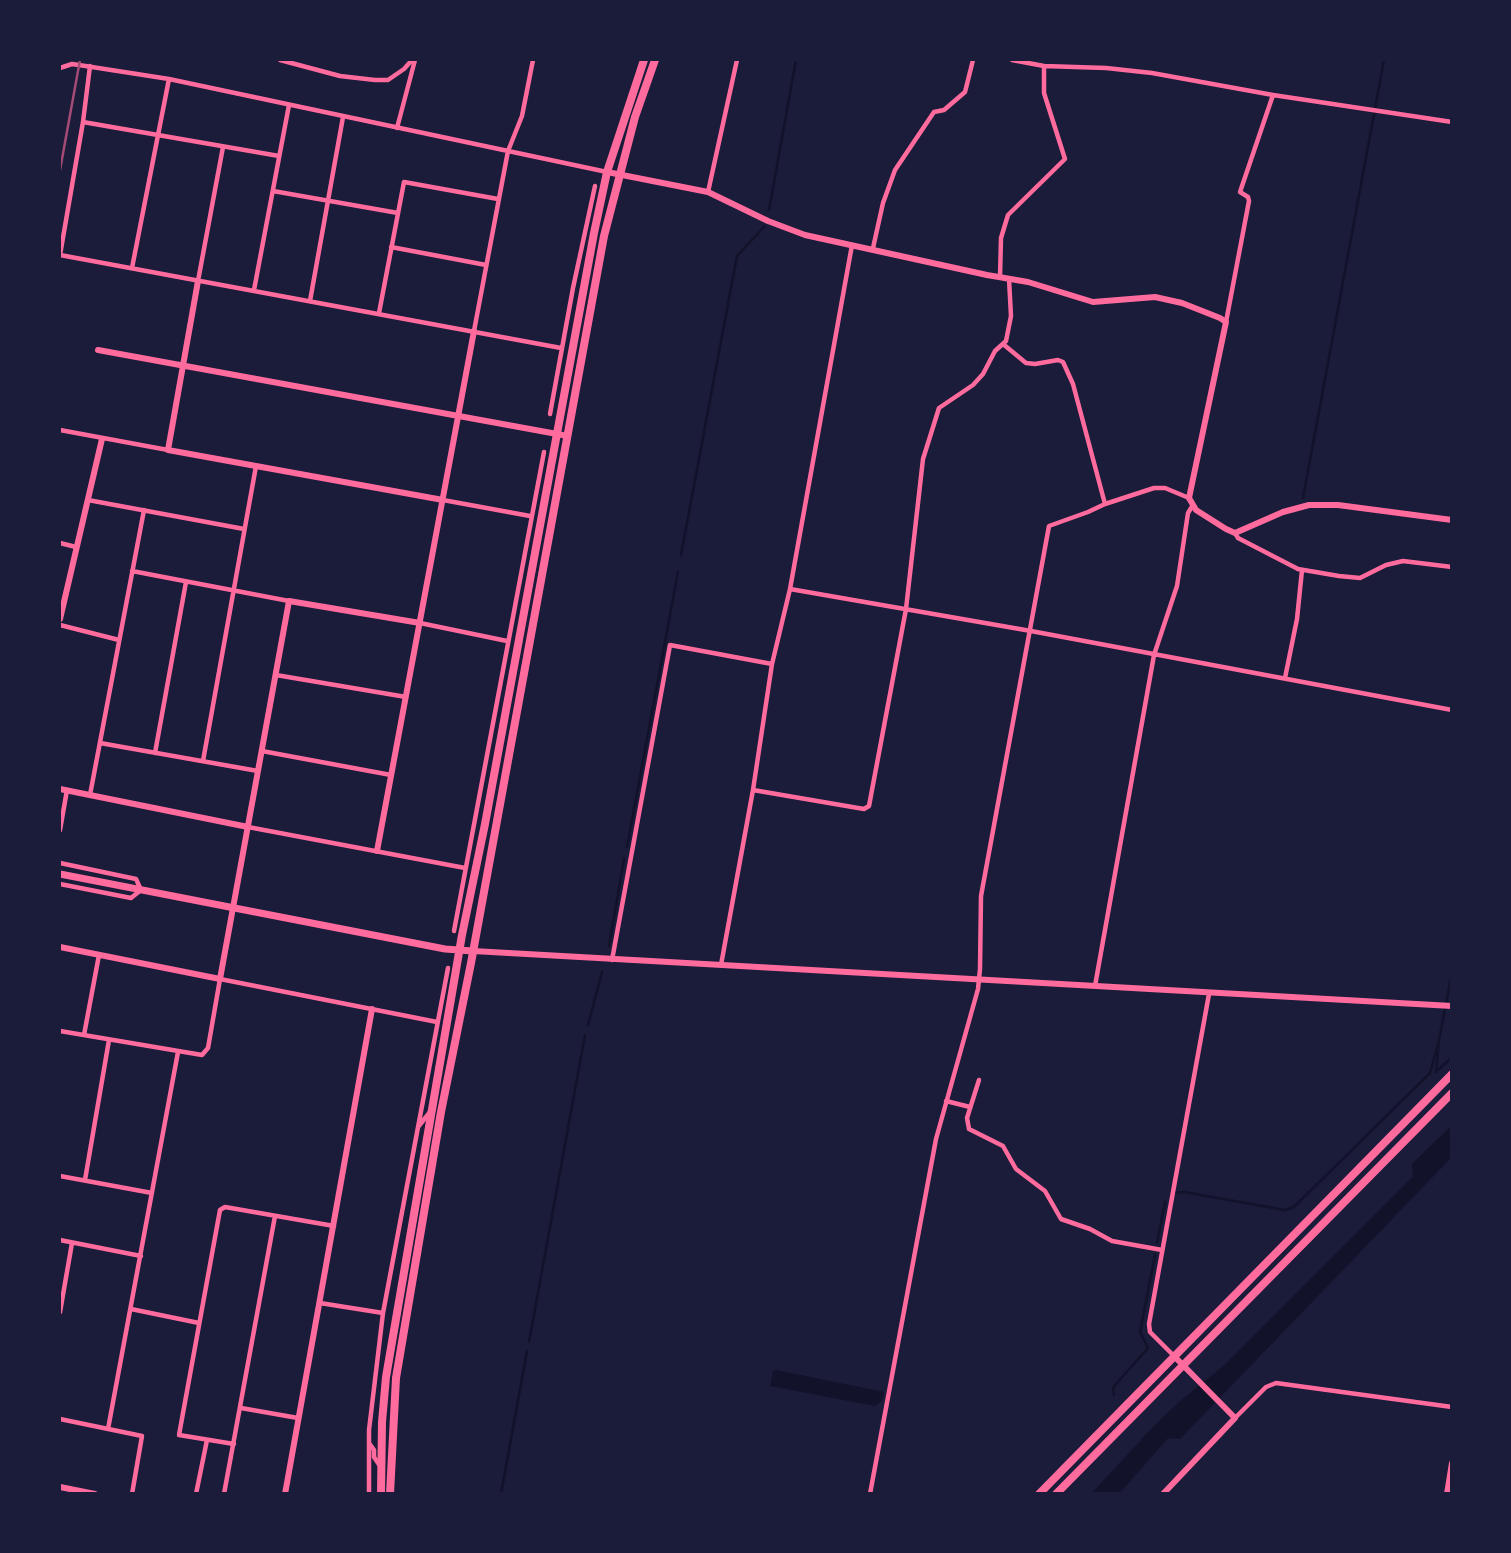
<!DOCTYPE html>
<html>
<head>
<meta charset="utf-8">
<style>
	body { margin:0 }
	#map { position:relative; width:1511px; height:1553px; overflow:hidden; background:#1b1b3a; font-family:"IBM Plex Sans",sans-serif }
	canvas { display:block }
	.frame { position:absolute; inset:0; border:61px solid #1b1b3a; pointer-events:none }
</style>
</head>
<body>
<div id="map">
<canvas width="1511" height="1553"></canvas>
<div class="frame"></div>
</div>
<script>
const context = document.querySelector('canvas').getContext('2d');
context.lineJoin = 'round';
function fillPath(path, color) {
  context.fillStyle = color;
  context.fill(path, 'evenodd');
}
function poly(rows) {
  const path = new Path2D();
  for (const r of rows) {
    path.moveTo(r[0], r[1]);
    for (let i = 2; i < r.length; i += 2) path.lineTo(r[i], r[i + 1]);
  }
  return path;
}
function strokePath(path, color, width, dash) {
  context.strokeStyle = color;
  context.lineWidth = width;
  context.lineCap = dash ? 'butt' : 'round';
  context.setLineDash(dash || []);
  context.stroke(path);
}
fillPath(poly([
	[1451,1126,1451,1158,1180,1439,1168,1438,1120,1493,1091,1494,1151,1429,1181,1400,1221,1368,1413,1176,1412,1164],
	[776,1370,884,1392,882,1401,875,1406,770,1386,773,1371]
]), '#12122b');
strokePath(poly([
	[769,210,796,60],
	[1303,498,1384,60],
	[681,555,737,256,765,226],
	[627,847,678,572],
	[609,946,624,859],
	[588,1025,602,972],
	[1437,1071,1452,1057],
	[1436,1072,1439,1040],
	[1176,1193,1184,1192,1285,1210,1294,1207,1430,1073,1439,1040,1452,973],
	[1157,1243,1165,1202],
	[529,1342,585,1035],
	[1114,1395,1113,1388,1116,1384,1148,1348,1140,1332,1155,1255],
	[501,1494,527,1351]
]), '#12122b', 2.5);
strokePath(poly([
	[280,60,340,76,375,80,388,80,404,69,412,60],
	[1012,60,1044,66,1106,68,1152,73,1273,95,1452,122],
	[60,68,72,64,79,65,169,79,607,172],
	[83,122,279,156],
	[397,128,415,60],
	[273,191,398,213],
	[708,192,737,60],
	[391,247,486,265],
	[873,248,883,203,895,170,934,112,944,110,965,92,973,60],
	[60,255,561,348],
	[60,255,83,122,90,66],
	[132,268,169,79],
	[1000,277,1001,238,1008,215,1065,159,1044,93,1044,66],
	[198,281,223,147],
	[254,290,289,105],
	[310,301,343,117],
	[379,313,404,182,498,199],
	[1226,322,1249,201,1248,197,1240,192,1273,95],
	[474,331,508,151,522,116,533,60],
	[1003,344,1026,363,1035,364,1058,360,1063,362,1073,384,1105,504],
	[550,414,573,288,595,186],
	[60,430,168,450],
	[88,500,244,529],
	[443,500,530,516],
	[1235,533,1238,538,1298,569,1339,576,1360,578,1386,565,1403,561,1452,567],
	[60,543,76,547],
	[132,571,289,601],
	[790,589,1031,631,1452,710],
	[420,623,507,641],
	[60,625,119,640],
	[276,675,406,697],
	[1285,678,1297,619,1302,570],
	[100,743,258,771],
	[262,751,391,775],
	[155,753,186,582],
	[203,761,256,466],
	[753,790,864,809,869,806,906,609,923,459,939,408,973,385,983,374,995,351,1006,341,1011,316,1009,279],
	[90,795,144,510],
	[248,827,465,868],
	[60,830,67,790],
	[60,863,136,879,141,890,131,898,60,884],
	[454,931,544,452],
	[612,960,670,645,772,664],
	[721,965,753,790,772,664,790,589,852,245],
	[1095,986,1154,655,1177,586,1188,513,1193,505],
	[60,1031,202,1055,208,1048,220,979,437,1022],
	[84,1035,99,955],
	[979,1080,967,1118,969,1129,1003,1146,1016,1169,1045,1191,1061,1219,1090,1229,1112,1241,1162,1250],
	[946,1101,970,1107],
	[418,1127,430,1112],
	[60,1176,152,1193],
	[85,1180,109,1040],
	[60,1240,141,1256],
	[320,1303,383,1313],
	[131,1309,199,1323],
	[60,1312,72,1243],
	[1174,1356,1150,1332,1149,1324,1209,994],
	[241,1408,298,1418],
	[1235,1418,1266,1387,1276,1383,1452,1407],
	[60,1419,142,1436,132,1494],
	[108,1429,178,1052],
	[369,1443,374,1450,374,1457,380,1466],
	[234,1444,179,1435,220,1210,225,1207,334,1226],
	[196,1494,207,1440],
	[224,1494,275,1216],
	[369,1494,369,1430,383,1313,448,968],
	[870,1494,936,1139,978,989,980,969,981,896,1049,526,1088,512,1105,504,1154,488,1165,488,1189,498]
]), '#ff6b9d', 4.5);
strokePath(poly([
	[607,172,708,192,768,221,805,235,987,275,1028,282,1093,302,1155,297,1182,303,1220,318,1226,322,1189,498,1196,510,1226,529,1235,533,1283,512,1309,505,1338,505,1452,520],
	[198,281,168,450,443,500],
	[98,350,568,436],
	[60,619,102,439],
	[60,789,248,827],
	[377,851,474,331],
	[60,947,220,979,289,601,420,623],
	[473,951,1452,1006],
	[60,1487,95,1494],
	[285,1494,372,1009],
	[1163,1494,1235,1418,1174,1356],
	[1447,1494,1452,1463]
]), '#ff6b9d', 6);
strokePath(poly([
	[60,874,445,949,473,951]
]), '#ff6b9d', 7);
strokePath(poly([
	[381,1494,382,1422,386,1377,462,935,485,824,594,233,607,172,644,60],
	[390,1494,396,1378,441,1112,471,963,604,236,635,117,655,60],
	[1039,1494,1452,1074],
	[1056,1494,1452,1093]
]), '#ff6b9d', 8);
strokePath(poly([
	[60,170,80,60]
]), '#a44b75', 2.5);
</script>
</body>
</html>
